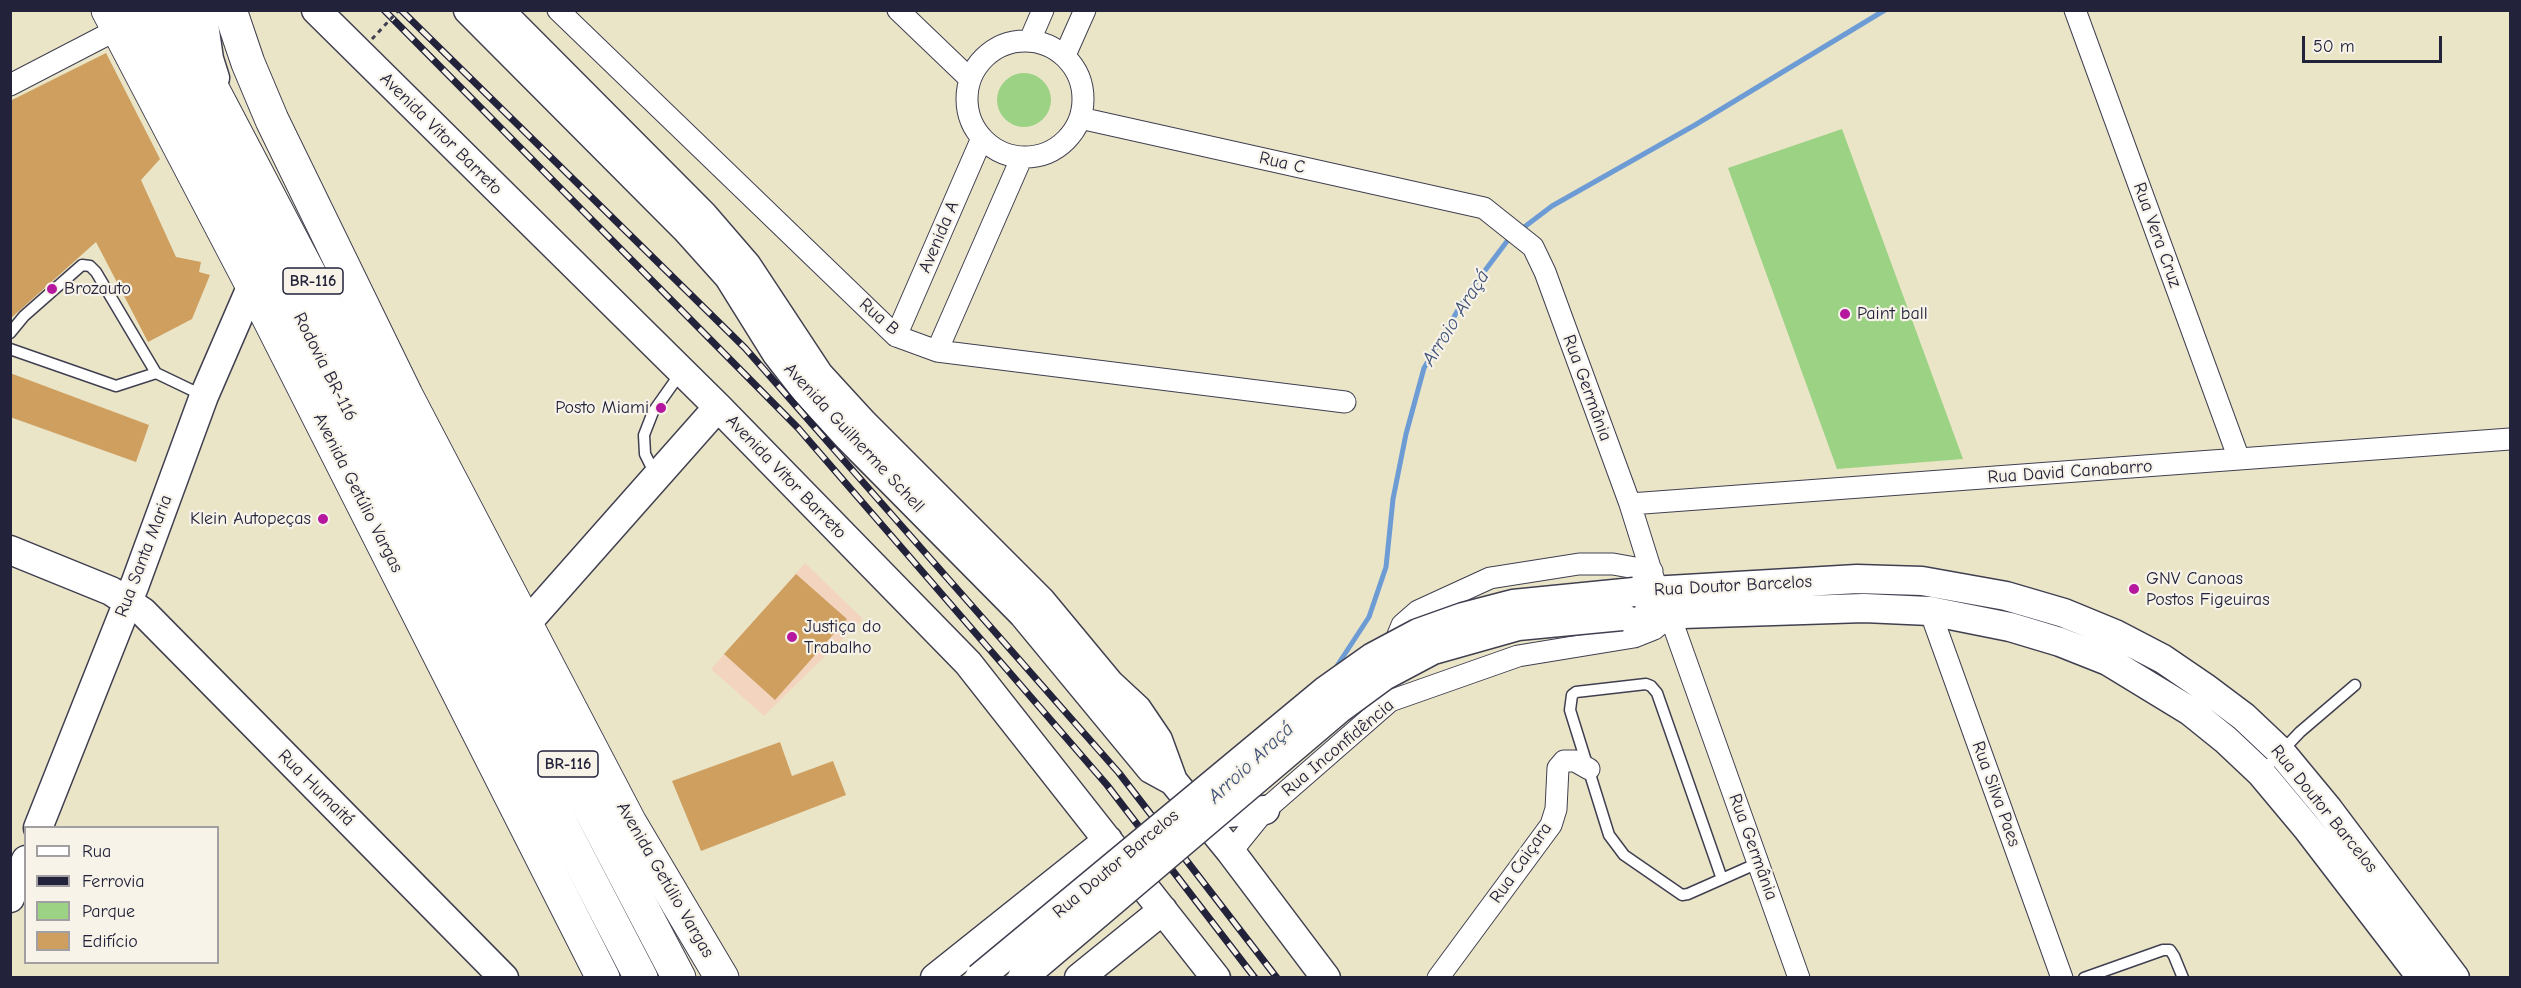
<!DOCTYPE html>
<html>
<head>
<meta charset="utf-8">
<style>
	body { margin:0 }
	#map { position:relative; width:2521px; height:988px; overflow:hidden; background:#ebe5c8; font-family:"Comic Neue",sans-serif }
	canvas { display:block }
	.frame { position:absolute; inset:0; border:12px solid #22223b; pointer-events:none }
	.legend { position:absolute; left:24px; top:826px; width:195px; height:138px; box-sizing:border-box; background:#f7f3e8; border:2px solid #a29fa3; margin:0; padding:8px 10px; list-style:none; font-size:18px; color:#22223b }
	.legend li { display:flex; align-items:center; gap:12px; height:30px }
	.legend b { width:30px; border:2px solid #a29fa3 }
	.scale { position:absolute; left:2302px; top:36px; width:140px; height:27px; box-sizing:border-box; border:3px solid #22223b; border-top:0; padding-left:8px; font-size:18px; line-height:21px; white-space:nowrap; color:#22223b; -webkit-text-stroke:4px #f7f3e8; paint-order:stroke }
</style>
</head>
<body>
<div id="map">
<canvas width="2521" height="988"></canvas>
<div class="frame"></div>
<ul class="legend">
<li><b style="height:8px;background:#fff"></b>Rua</li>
<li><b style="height:8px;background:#22223b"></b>Ferrovia</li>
<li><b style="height:16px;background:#9bd284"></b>Parque</li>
<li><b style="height:16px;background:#ce9f5f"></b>Edifício</li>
</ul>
<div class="scale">50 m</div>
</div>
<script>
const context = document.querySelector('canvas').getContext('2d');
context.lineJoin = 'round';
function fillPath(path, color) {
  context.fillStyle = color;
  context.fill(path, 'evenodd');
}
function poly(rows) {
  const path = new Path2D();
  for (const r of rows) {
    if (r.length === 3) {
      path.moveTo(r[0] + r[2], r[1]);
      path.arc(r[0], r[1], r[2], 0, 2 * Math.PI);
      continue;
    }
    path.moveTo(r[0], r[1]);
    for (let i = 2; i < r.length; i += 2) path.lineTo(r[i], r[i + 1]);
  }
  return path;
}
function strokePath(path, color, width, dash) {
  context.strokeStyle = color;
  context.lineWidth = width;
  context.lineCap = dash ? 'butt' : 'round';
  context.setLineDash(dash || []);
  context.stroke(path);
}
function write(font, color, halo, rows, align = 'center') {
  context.font = font + ' "Comic Neue",sans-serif';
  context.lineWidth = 4.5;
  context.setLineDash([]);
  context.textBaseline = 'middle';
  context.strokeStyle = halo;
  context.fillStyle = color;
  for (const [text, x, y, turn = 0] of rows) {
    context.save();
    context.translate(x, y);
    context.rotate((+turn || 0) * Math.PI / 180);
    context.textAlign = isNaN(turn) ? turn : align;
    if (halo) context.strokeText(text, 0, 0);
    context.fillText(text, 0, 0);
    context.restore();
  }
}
fillPath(poly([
	[805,563,863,619,764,716,711,669]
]), '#f3d4bf');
fillPath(poly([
	[1024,100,27],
	[1842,129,1963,459,1837,469,1728,168]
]), '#9bd284');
strokePath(poly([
	[1519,231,1552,206,1695,125,1885,10],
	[1335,669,1369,617,1386,567,1393,499,1406,434,1424,368,1468,293,1511,236]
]), '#6d9cd5', 5);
fillPath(poly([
	[106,53,160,159,141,180,176,257,201,262,199,272,210,275,192,319,148,342,96,242,10,319,10,101],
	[10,373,149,425,136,462,10,417],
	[796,574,847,619,775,700,724,654],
	[780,742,792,776,833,761,846,795,701,851,672,781]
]), '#ce9f5f');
const lane = poly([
	[10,333,24,316,82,265,90,266,96,272,156,373],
	[10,349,116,386,156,373,204,396],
	[655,474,645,454,644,435,653,412,682,371],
	[2261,773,2300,732,2355,685],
	[1722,879,1657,693,1651,686,1646,684,1576,692,1572,695,1570,710,1609,835,1624,855,1682,895,1688,894,1758,863],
	[2084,978,2163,950,2170,950,2174,956,2183,978]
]);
const street = poly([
	[558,10,896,336,937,351,1345,402],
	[898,10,970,79],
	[2075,10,2239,459],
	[1030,40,1043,10],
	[1025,99,58],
	[1065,55,1085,10],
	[10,85,118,29],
	[1080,118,1484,208,1533,247,1545,272,1630,504,1657,590],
	[896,336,982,138],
	[937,351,1021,159],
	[1630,504,2510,439],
	[1930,611,2062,978],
	[1391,652,1402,625,1418,611,1490,578,1579,564,1613,564,1652,571],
	[1231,852,1265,810,1390,701,1518,656,1634,637,1654,629,1670,616,1799,978],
	[1438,978,1551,825,1556,809,1558,768,1564,761,1575,761,1589,769]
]);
const secondary = poly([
	[202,10,209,59,215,78],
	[316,10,718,407,968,663,1216,978],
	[468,10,685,228,729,277,777,354,805,390,849,438,1023,614,1151,769,1173,781,1231,852,1326,978],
	[499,10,703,215,747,266,819,375,863,423,1041,601,1109,683,1137,709,1158,740,1173,781],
	[10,550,111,591,143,612,504,978],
	[1634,592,1857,579,1922,581,2006,596,2064,613,2115,634,2163,659,2204,687,2244,717,2280,751,2328,809,2455,978],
	[1622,616,1864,608,1930,611,2010,627,2060,642,2108,661,2190,711,2226,740,2261,773,2307,828,2422,978],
	[526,624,718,407],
	[1202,815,1265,810],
	[38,828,135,584,204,396,252,285],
	[10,898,26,860],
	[935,978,1108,840],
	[1079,978,1163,910]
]);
const primary = poly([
	[108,10,252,285,603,978],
	[230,10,248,63,272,120,406,395,630,823,722,978]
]);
const highway = poly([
	[143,10,425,563,641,978],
	[171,10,679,978]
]);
strokePath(lane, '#403f50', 13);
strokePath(street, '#403f50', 23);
strokePath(secondary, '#403f50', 31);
strokePath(primary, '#403f50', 35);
strokePath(highway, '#403f50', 35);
strokePath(lane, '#fff', 10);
strokePath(street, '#fff', 21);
strokePath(secondary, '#fff', 28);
strokePath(primary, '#fff', 33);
strokePath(highway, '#fff', 33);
const rail = poly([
	[384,10,798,428,1107,785,1255,978],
	[401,10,745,348,1119,773,1277,978]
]);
strokePath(rail, '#22223b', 7);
strokePath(rail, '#f7f3e8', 4.5, [14]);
const secondaryBridge = poly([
	[979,978,1325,691,1373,657,1418,633,1463,617,1513,604,1634,592],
	[1022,978,1339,709,1384,676,1433,650,1518,626,1622,616]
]);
strokePath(secondaryBridge, '#403f50', 31, []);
strokePath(poly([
	[372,39,399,10]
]), '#403f50', 3, [4.5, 4.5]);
strokePath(secondaryBridge, '#fff', 28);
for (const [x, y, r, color] of [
	[52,289,6,"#b5179e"],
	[1845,314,6,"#b5179e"],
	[661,408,6,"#b5179e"],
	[323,519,6,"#b5179e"],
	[2134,589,6,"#b5179e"],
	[792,637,6,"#b5179e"]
]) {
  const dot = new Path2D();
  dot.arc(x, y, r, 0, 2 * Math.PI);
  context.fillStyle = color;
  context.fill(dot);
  strokePath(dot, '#f7f3e8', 2);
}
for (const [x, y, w] of [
	[313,281,60],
	[568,764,60]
]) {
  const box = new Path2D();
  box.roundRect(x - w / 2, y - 13, w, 26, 4.5);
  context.fillStyle = '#f7f3e8';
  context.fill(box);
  strokePath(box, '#22223b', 1.5);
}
write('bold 16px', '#22223b', null, [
	["BR-116",313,281],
	["BR-116",568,764]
]);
write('18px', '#22223b', '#f7f3e8', [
	["Avenida Vitor Barreto",441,134,45],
	["Rua C",1282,163,13],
	["Rua Vera Cruz",2157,235,70],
	["Avenida A",939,237,-67],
	["Rua B",879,317,41],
	["Rodovia BR-116",325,367,63],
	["Rua Germânia",1587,388,70],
	["Avenida Guilherme Schell",854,438,47],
	["Rua David Canabarro",2070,472,-4],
	["Avenida Vitor Barreto",786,477,46],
	["Avenida Getúlio Vargas",358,493,63],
	["Rua Santa Maria",144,556,-69],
	["Rua Doutor Barcelos",1733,586,-3],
	["Rua Inconfidência",1338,748,-40],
	["Rua Humaitá",316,788,45],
	["Rua Silva Paes",1996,794,70],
	["Rua Doutor Barcelos",2324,809,51],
	["Rua Germânia",1753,847,70],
	["Rua Caiçara",1521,863,-55],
	["Rua Doutor Barcelos",1116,864,-40],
	["Avenida Getúlio Vargas",665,880,60]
]);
write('18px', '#22223b', '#f7f3e8', [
	["Brozauto",64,289],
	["Paint ball",1857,314],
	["Posto Miami",649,408,"right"],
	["Klein Autopeças",311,519,"right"],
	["GNV Canoas",2146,579],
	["Postos Figeuiras",2146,600],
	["Justiça do",804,627],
	["Trabalho",804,648]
], 'left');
write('italic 20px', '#405379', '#f7f3e8', [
	["Arroio Araçá",1456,318,-58],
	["Arroio Araçá",1251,763,-43]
]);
</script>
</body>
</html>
